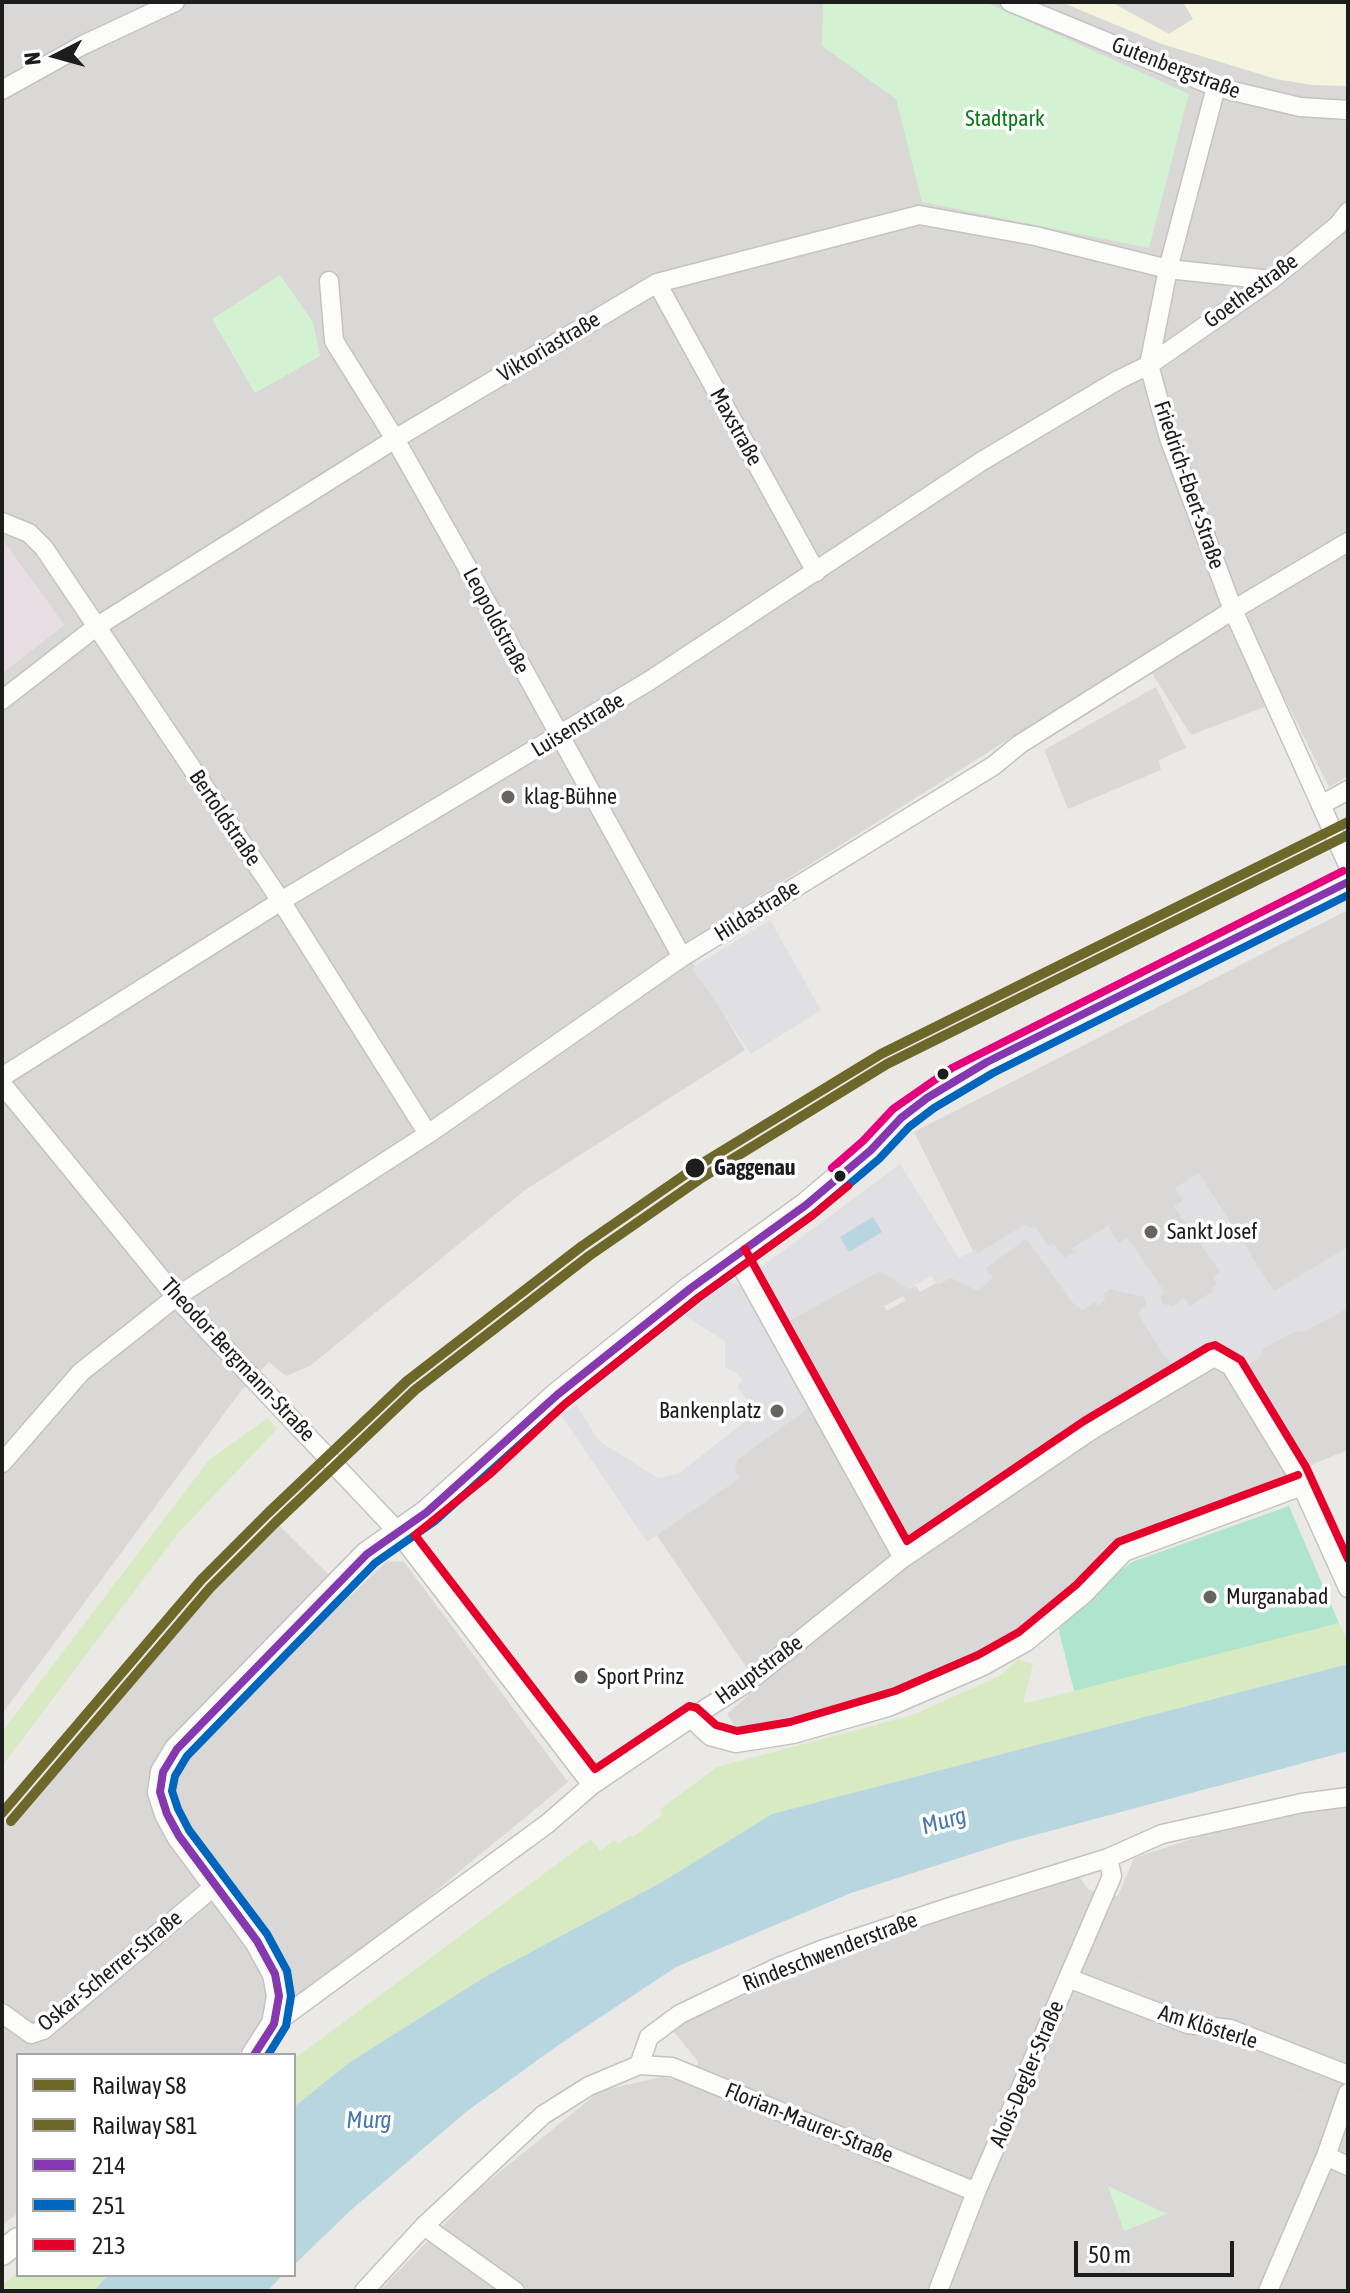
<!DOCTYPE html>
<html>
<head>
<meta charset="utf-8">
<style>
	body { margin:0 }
	#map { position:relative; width:1350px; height:2293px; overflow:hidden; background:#ebe9e5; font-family:"Asap Condensed",sans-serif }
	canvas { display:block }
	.frame { position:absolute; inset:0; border:4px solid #1d1d1d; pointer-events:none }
	.legend { position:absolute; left:16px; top:2053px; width:280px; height:224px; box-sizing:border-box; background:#fff; border:2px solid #a5a5a5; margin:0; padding:10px 14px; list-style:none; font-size:24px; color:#1d1d1d }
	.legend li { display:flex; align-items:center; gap:16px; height:40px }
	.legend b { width:40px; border:2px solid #a5a5a5 }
	.north { position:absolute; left:16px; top:16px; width:80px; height:80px; -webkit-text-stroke:6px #fff; paint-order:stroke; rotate:264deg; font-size:22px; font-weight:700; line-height:32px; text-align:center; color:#1d1d1d }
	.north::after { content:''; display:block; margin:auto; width:28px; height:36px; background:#1d1d1d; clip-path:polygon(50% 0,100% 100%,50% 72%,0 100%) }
	.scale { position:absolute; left:1074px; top:2241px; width:160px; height:36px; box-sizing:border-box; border:4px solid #1d1d1d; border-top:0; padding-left:10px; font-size:24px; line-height:28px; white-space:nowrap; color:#1d1d1d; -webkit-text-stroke:6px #fff; paint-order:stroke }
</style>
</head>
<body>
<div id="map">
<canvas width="1350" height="2293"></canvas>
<div class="frame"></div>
<ul class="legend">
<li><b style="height:10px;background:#6d682a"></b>Railway S8</li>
<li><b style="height:10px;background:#6d682a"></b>Railway S81</li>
<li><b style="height:10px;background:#8638b0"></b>214</li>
<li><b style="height:10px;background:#0065bd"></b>251</li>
<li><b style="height:10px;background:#e4002b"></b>213</li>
</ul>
<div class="north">N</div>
<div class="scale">50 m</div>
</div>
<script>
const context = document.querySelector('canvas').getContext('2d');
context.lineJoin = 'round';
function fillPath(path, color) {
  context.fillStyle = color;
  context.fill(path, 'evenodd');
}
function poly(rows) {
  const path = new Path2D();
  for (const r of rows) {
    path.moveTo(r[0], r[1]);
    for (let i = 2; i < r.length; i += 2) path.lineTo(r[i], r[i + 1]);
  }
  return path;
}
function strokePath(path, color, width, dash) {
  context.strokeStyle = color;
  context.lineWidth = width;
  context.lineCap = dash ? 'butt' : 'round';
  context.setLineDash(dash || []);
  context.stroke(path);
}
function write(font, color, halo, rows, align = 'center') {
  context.font = font + ' "Asap Condensed",sans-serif';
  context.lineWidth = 7;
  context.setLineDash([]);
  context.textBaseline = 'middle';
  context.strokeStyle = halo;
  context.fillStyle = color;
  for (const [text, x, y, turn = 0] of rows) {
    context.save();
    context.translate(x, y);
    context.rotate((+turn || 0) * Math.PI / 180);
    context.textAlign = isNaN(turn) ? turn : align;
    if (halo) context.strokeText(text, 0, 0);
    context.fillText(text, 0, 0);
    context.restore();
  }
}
fillPath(poly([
	[2,2,1348,2,1348,776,1329,787,1285,699,1191,735,1141,656,682,945,745,1050,525,1190,310,1366,286,1376,269,1362,240,1392,2,1714,2,673,64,625,2,539],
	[1346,911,1348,1450,1116,1543,1107,1556,1049,1612,967,1667,870,1706,796,1731,740,1733,727,1714,759,1686,656,1534,736,1457,828,1392,787,1316,866,1274,887,1311,977,1259,914,1132],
	[275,1521,350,1596,387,1561,404,1562,568,1782,237,2055,18,2055,18,2213,2,2225,2,1827,47,1773],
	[1348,1804,1348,2291,379,2291,476,2191,600,2091,662,2077,691,2082,698,2062,671,2028,762,1981,884,1936,1077,1874,1089,1890,1118,1896,1134,1858,1222,1829,1317,1808]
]), '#dad8d6');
fillPath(poly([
	[2,539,64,625,2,673]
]), '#e9dde4');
fillPath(poly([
	[1061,2,1348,2,1348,86,1312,85,1276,79,1162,44]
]), '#f5f5df');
fillPath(poly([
	[268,1418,277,1429,179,1532,2,1766,2,1732,209,1460],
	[1339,1623,1348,1641,1348,1664,772,1814,662,1882,488,1975,350,2062,294,2107,294,2059,591,1839,600,1851,614,1840,619,1844,630,1835,633,1837,662,1815,659,1810,717,1767,913,1715,1001,1675,1018,1659,1033,1664,1023,1704],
	[18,2272,18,2275,108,2275,94,2291,2,2291,2,2285]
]), '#d7eac2');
fillPath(poly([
	[823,2,985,2,1189,94,1149,248,922,202,896,99,822,46],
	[280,275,313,322,320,356,255,393,212,319],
	[1108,2186,1167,2214,1124,2231]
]), '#d2f2d2');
fillPath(poly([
	[1289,1506,1339,1623,1074,1691,1058,1627,1121,1570,1132,1562]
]), '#afe4ce');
fillPath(poly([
	[1111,2,1183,2,1193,19,1169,34],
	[740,685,768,724,627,826,598,772],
	[1156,687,1186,748,1159,760,1161,770,1068,809,1044,750],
	[880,1270,909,1289,916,1286,922,1295,938,1285,969,1326,953,1337,997,1403,964,1426,927,1370,903,1324,915,1316,903,1296,881,1308,866,1278],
	[1107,1967,1168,1991,1170,2012,1110,1987],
	[1230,2041,1281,2063,1271,2072,1220,2050],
	[1267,2080,1307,2094,1282,2155,1277,2154,1270,2173,1276,2176,1257,2224,1216,2204]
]), '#dad9d7');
fillPath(poly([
	[770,920,821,1010,751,1054,692,968],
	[900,1164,959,1258,975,1250,978,1253,1024,1225,1037,1229,1048,1246,1053,1243,1064,1258,1074,1252,1072,1248,1108,1226,1119,1243,1127,1237,1164,1291,1160,1298,1163,1304,1173,1306,1184,1298,1190,1306,1213,1291,1212,1288,1217,1284,1213,1277,1220,1272,1174,1207,1183,1200,1175,1188,1199,1173,1274,1291,1348,1247,1348,1308,1304,1332,1295,1331,1263,1349,1261,1358,1243,1368,1231,1352,1208,1348,1176,1366,1164,1356,1139,1315,1141,1309,1147,1306,1144,1297,1109,1289,1104,1294,1105,1301,1098,1306,1095,1302,1083,1310,1073,1303,1026,1239,986,1268,993,1278,978,1291,951,1278,938,1285,931,1276,909,1289,880,1271,782,1325,760,1285,760,1268],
	[727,1281,741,1286,749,1298,806,1401,806,1410,737,1460,735,1471,740,1478,647,1542,561,1415,576,1404,599,1441,658,1478,678,1474,747,1420,750,1403,737,1387,742,1380,736,1372,725,1368,725,1341,688,1318,683,1311]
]), '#e0dfe4');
fillPath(poly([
	[873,1217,882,1232,849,1252,840,1237],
	[1348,1664,1348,1751,1009,1842,851,1893,676,1967,557,2046,466,2112,351,2210,294,2265,294,2107,350,2062,488,1975,662,1882,772,1814],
	[108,2275,283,2275,267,2291,94,2291]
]), '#b7d6df');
const minor = poly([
	[1010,2,1216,87,1300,107,1348,110],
	[1216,87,1168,269,1149,365,1169,438,1233,610,1348,865],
	[2,90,83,45,175,2],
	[329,281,334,341,395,439,457,549,682,957],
	[657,283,816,572],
	[2,522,29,533,44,548,281,901,428,1134],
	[2,700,96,627,395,439,657,283,919,215,1035,236,1168,269,1271,280],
	[1321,805,1348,790],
	[2,1077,281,901,649,681,982,461,1118,380,1149,365,1271,280,1338,225,1348,212],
	[2,1084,176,1297,398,1532,592,1785],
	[735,1255,903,1558],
	[2,1463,81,1372,176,1297,428,1134,682,957,993,766,1020,744,1233,610,1348,542],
	[691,1718,710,1736,736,1743,793,1734,888,1707,983,1666,1026,1642,1084,1594,1124,1552,1302,1486],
	[1068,1978,1188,2024,1230,2029,1348,2075],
	[2,2013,31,2034,43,2030,217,1884],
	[274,2024,547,1824,592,1785,691,1718,748,1682,903,1558,1090,1431,1214,1357,1231,1366,1296,1473,1348,1588],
	[639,2065,649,2037,680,2014,778,1967,821,1950,953,1906,1108,1858,1162,1834,1302,1803,1348,1797],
	[1326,2156,1348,2166],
	[424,2226,515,2291],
	[364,2291,424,2226,543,2115,589,2086,639,2065,672,2067,976,2192],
	[938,2291,976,2192,1112,1876,1108,1858],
	[1268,2291,1326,2156,1348,2093]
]);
const tertiary = poly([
	[254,2055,274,2024,279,1996,275,1974,257,1941,179,1836,167,1814,160,1792,163,1772,177,1749,367,1554,427,1512,557,1395,691,1288,806,1205,871,1150,901,1118,927,1098,987,1062,1348,882],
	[2,2253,18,2240]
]);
strokePath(minor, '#c4c3c1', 21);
strokePath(tertiary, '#c4c3c1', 27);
strokePath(minor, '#fcfcfb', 18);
strokePath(tertiary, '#fcfcfb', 24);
strokePath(poly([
	[254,2055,274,2024,279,1996,275,1974,257,1941,179,1836,167,1814,160,1792,163,1772,177,1749,367,1554,427,1512,557,1395,691,1288,806,1205,871,1150,901,1118,927,1098,987,1062,1348,882]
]), '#8638b0', 8);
strokePath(poly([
	[268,2055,286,2026,291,1996,287,1971,267,1934,189,1830,178,1809,172,1791,175,1776,187,1756,375,1563,435,1521,565,1404,698,1298,814,1214,879,1159,909,1127,934,1108,993,1073,1348,895]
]), '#0065bd', 8);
strokePath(poly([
	[848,1186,813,1215,698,1298,565,1404,489,1475,415,1535,595,1769,689,1706,697,1708,716,1725,737,1731,790,1722,895,1691,978,1655,1019,1632,1076,1585,1118,1542,1298,1475],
	[745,1249,907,1541,1084,1421,1208,1347,1215,1345,1241,1360,1306,1467,1348,1559]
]), '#e4002b', 8);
strokePath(poly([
	[832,1168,863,1141,893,1109,952,1068,1343,871]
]), '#e5007d', 8);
strokePath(poly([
	[2,1813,201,1580,268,1513,407,1381,582,1246,696,1167,881,1054,1348,822]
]), '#6d682a', 10);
strokePath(poly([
	[11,1821,210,1588,276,1522,415,1390,589,1256,703,1177,887,1064,1348,835]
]), '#6d682a', 10);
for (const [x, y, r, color] of [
	[508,797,8,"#656463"],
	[943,1074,7,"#1d1d1d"],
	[695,1168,11,"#1d1d1d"],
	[840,1176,7,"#1d1d1d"],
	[1151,1232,8,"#656463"],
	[777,1411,8,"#656463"],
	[1210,1597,8,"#656463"],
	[581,1677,8,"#656463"]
]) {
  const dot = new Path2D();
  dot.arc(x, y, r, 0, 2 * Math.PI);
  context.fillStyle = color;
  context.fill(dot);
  strokePath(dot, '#fff', 3);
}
write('22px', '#1d1d1d', '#fff', [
	["Gutenbergstraße",1176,68,21],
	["Goethestraße",1251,291,-36],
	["Viktoriastraße",549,347,-31],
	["Maxstraße",736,427,61],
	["Friedrich-Ebert-Straße",1189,485,71],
	["Leopoldstraße",496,621,62],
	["Luisenstraße",578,725,-31],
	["Bertoldstraße",225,818,56],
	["Hildastraße",757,911,-32],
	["Theodor-Bergmann-Straße",238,1360,47],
	["Hauptstraße",759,1670,-36],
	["Rindeschwenderstraße",830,1952,-21],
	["Oskar-Scherrer-Straße",110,1971,-39],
	["Am Klösterle",1208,2027,17],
	["Alois-Degler-Straße",1027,2074,-67],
	["Florian-Maurer-Straße",809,2123,22]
]);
write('22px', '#097c15', '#fff', [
	["Stadtpark",1005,119]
]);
write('22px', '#1d1d1d', '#fff', [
	["klag-Bühne",524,797],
	["Sankt Josef",1167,1232],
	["Bankenplatz",761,1411,"right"],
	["Murganabad",1226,1597],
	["Sport Prinz",597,1677]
], 'left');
write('bold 22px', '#1d1d1d', '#fff', [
	["Gaggenau",714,1168]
], 'left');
write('italic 24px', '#4879ad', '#fff', [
	["Murg",944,1821,-16],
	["Murg",369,2120]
]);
</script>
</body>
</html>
